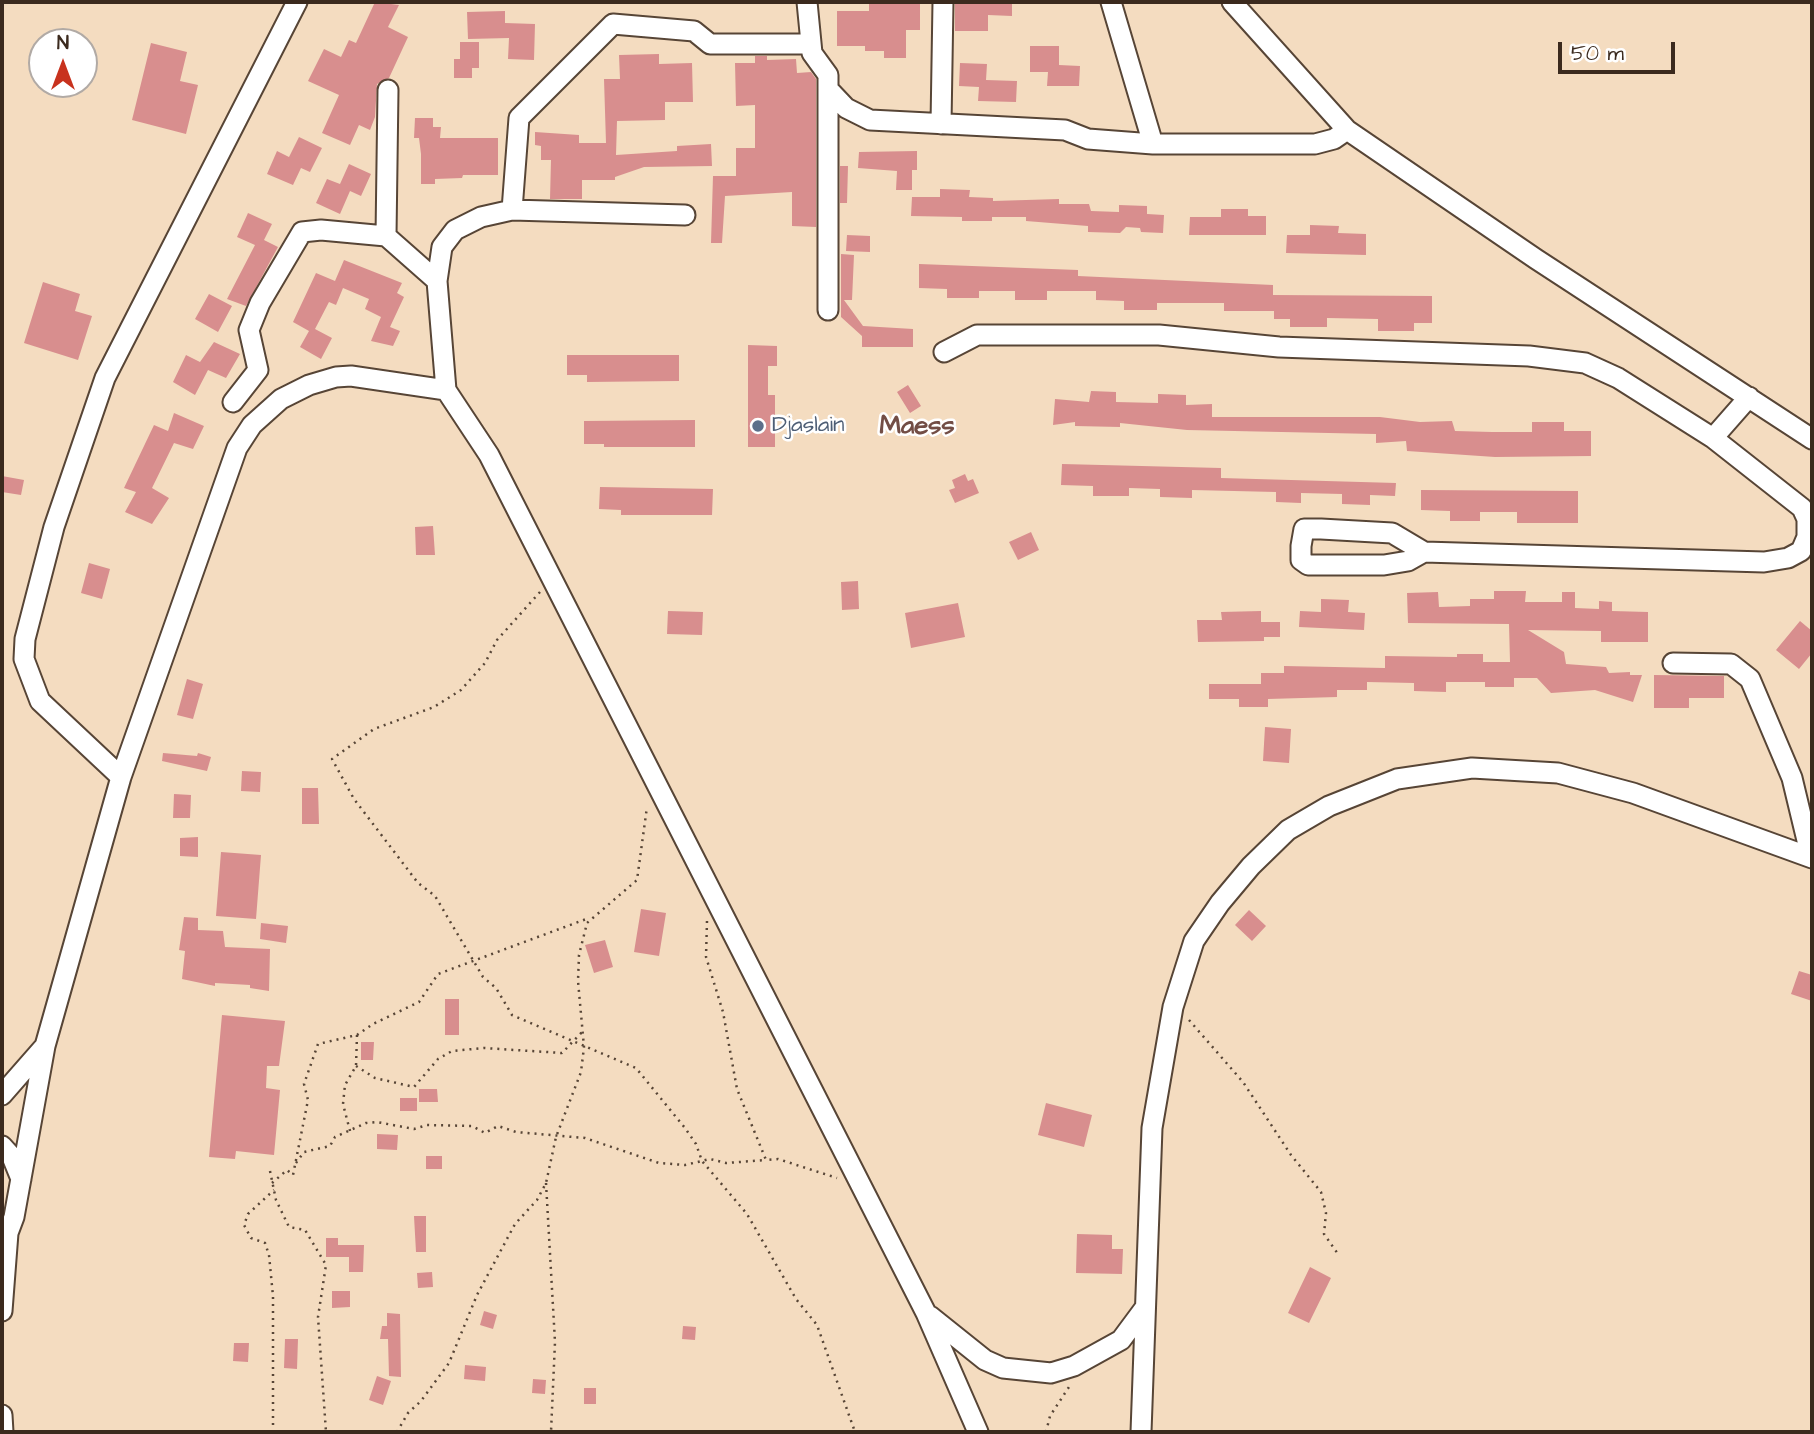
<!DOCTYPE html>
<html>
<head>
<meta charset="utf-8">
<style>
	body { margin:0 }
	#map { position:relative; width:1814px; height:1434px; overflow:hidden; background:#f4dcc0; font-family:"Architects Daughter",sans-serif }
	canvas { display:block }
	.frame { position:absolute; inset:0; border:4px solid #3b2a1e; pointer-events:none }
	.north { position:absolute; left:28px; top:28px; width:70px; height:70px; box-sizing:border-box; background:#fff; border:2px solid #b1aaa5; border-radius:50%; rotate:0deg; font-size:19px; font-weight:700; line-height:28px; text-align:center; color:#3b2a1e }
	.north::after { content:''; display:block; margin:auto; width:24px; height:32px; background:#c8321e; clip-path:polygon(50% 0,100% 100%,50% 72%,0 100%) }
	.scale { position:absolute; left:1558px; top:42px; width:117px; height:32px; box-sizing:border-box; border:4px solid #3b2a1e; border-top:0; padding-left:9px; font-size:21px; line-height:24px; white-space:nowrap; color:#3b2a1e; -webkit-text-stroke:5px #fff; paint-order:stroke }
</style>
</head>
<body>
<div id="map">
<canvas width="1814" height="1434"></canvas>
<div class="frame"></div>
<div class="north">N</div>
<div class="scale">50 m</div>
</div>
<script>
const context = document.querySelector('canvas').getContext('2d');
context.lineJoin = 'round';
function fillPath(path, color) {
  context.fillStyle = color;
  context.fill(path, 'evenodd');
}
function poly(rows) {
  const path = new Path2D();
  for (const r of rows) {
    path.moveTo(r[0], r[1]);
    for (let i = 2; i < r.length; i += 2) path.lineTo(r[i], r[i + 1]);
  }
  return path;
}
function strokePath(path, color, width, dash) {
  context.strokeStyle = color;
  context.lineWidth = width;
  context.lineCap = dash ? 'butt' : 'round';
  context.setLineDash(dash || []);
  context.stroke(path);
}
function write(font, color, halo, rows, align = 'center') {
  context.font = font + ' "Architects Daughter",sans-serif';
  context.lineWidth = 5;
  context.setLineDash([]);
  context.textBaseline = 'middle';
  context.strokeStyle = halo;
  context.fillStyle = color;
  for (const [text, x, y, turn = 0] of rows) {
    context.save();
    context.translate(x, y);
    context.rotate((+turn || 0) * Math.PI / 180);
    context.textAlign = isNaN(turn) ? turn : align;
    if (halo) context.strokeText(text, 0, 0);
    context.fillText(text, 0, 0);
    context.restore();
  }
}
fillPath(poly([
	[375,2,399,5,388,27,408,37,389,78,377,84,375,117,370,130,359,125,350,145,322,133,339,95,308,81,324,49,341,57,349,40,356,43],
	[869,2,920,2,920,30,906,30,906,58,884,58,884,51,865,51,865,46,837,46,837,11,869,11],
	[955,2,1012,2,1012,16,988,15,988,31,955,31],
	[505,11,505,23,535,24,534,60,508,59,509,38,468,39,467,12],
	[460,42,479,42,479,68,472,68,472,78,454,78,454,59,460,59],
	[151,43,187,52,180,81,198,85,186,134,132,120],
	[1030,46,1059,46,1059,65,1080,66,1079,86,1047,86,1048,72,1030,72],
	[659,54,659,64,692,63,693,102,665,102,665,120,617,121,616,155,677,151,677,146,711,144,712,166,644,167,615,177,615,180,582,180,582,199,550,199,551,160,541,160,541,146,535,145,535,132,579,135,579,143,606,143,604,79,620,79,619,55],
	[755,56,767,56,767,60,796,59,797,73,811,72,816,79,816,227,792,226,792,192,725,196,722,243,711,243,713,176,736,176,736,148,755,148,755,105,736,106,735,63,755,63],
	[960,63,987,64,986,80,1017,81,1016,102,978,101,979,87,959,86],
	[415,118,433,118,433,127,441,127,440,138,498,138,498,175,463,175,462,178,435,179,435,184,421,184,421,154,419,138,414,138],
	[299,137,322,148,310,172,301,168,293,185,267,174,277,151,289,157],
	[917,151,917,170,912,170,912,190,896,190,897,171,858,168,859,152],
	[349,164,371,174,361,196,350,191,340,214,316,203,327,179,340,184],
	[840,166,848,166,847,203,840,203],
	[940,189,970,190,969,197,993,198,993,201,1059,199,1059,204,1089,204,1091,211,1119,212,1119,205,1147,206,1147,214,1164,215,1163,233,1141,232,1140,228,1126,227,1120,233,1088,232,1088,226,1026,221,1026,217,992,217,992,221,962,221,962,217,911,216,912,197,940,197],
	[1221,209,1248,209,1248,216,1266,216,1266,235,1189,235,1190,217,1221,217],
	[248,213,272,224,264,240,278,247,246,306,227,299,255,245,237,237],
	[1310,225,1339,226,1338,233,1366,234,1366,255,1286,253,1287,235,1310,235],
	[847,235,870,236,870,252,846,251],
	[841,254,854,255,852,300,844,300,863,326,913,329,913,347,862,347,862,336,841,317],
	[344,260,402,283,397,293,404,297,390,327,400,331,393,346,371,341,381,317,365,309,369,299,343,288,336,305,329,302,315,329,332,338,321,359,300,347,309,331,293,322,316,273,335,281],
	[919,264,1078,270,1078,276,1273,285,1273,295,1432,296,1432,323,1414,323,1414,331,1378,331,1378,319,1327,318,1327,327,1290,327,1290,319,1274,319,1274,311,1224,311,1224,303,1157,303,1157,310,1124,310,1124,301,1096,300,1096,291,1047,291,1047,300,1015,300,1015,291,979,291,979,298,947,298,947,289,919,288],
	[43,282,80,294,75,311,92,316,78,360,24,343],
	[209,294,232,306,218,332,195,319],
	[214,342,240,354,226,378,208,370,195,395,173,382,186,355,200,362],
	[748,345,777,346,777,366,768,366,768,395,775,395,775,447,748,447],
	[567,355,679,355,679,381,587,382,587,375,567,375],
	[908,385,921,406,910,413,897,392],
	[1091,391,1116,392,1116,402,1158,403,1158,394,1186,395,1186,405,1212,404,1212,417,1380,417,1420,422,1452,421,1455,431,1492,432,1532,432,1532,422,1564,422,1564,431,1591,431,1591,456,1495,457,1407,451,1406,441,1376,443,1376,434,1187,430,1120,423,1120,427,1075,426,1075,422,1053,425,1055,399,1089,402],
	[174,413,204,426,193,449,174,443,152,488,169,498,152,524,125,512,136,492,124,488,154,425,168,431],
	[695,420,695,447,604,447,604,444,584,444,584,421],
	[1062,464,1221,468,1221,478,1396,483,1395,496,1370,495,1370,505,1342,504,1342,494,1301,493,1301,503,1276,502,1276,492,1192,490,1192,498,1160,497,1160,489,1129,488,1129,496,1093,496,1093,486,1061,485],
	[965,474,968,481,973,479,979,493,955,503,949,490,955,488,952,480],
	[2,476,24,480,21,495,2,492],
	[600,487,713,489,712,515,621,515,621,510,599,509],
	[1421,490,1578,491,1578,523,1517,523,1517,512,1480,512,1480,521,1450,521,1450,511,1421,510],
	[433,526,435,555,416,555,415,527],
	[1031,532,1039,550,1018,560,1009,542],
	[89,563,110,569,102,599,81,593],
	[858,581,859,609,842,610,841,582],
	[1494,591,1526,591,1525,602,1562,602,1562,592,1575,592,1575,608,1599,609,1599,601,1612,602,1612,611,1648,612,1648,642,1601,642,1601,631,1528,630,1564,652,1566,664,1606,667,1609,673,1630,672,1630,675,1642,675,1633,702,1595,690,1551,693,1537,678,1514,678,1514,687,1485,687,1485,682,1446,682,1446,692,1414,691,1414,683,1367,682,1367,690,1337,690,1337,697,1268,699,1268,707,1239,707,1239,699,1209,699,1209,684,1261,684,1261,673,1284,673,1284,666,1385,668,1385,656,1457,657,1457,654,1483,654,1483,662,1510,662,1509,624,1408,623,1407,593,1438,592,1439,607,1470,606,1470,599,1494,599],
	[1321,599,1349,600,1348,612,1365,613,1364,630,1299,627,1300,611,1321,612],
	[958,603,965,637,911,648,905,613],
	[668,611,703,612,702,635,667,634],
	[1261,611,1261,622,1280,622,1280,637,1264,637,1264,641,1198,642,1197,620,1222,620,1221,612],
	[1800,621,1812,631,1812,653,1799,669,1776,650],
	[1654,675,1724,676,1724,698,1689,698,1689,708,1654,708],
	[187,679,203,684,193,719,177,715],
	[1265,727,1291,729,1289,763,1263,761],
	[163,753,197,756,198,753,211,757,207,771,162,761],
	[242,771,261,772,260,792,241,791],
	[302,788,318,788,319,824,302,824],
	[174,794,191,795,190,818,173,818],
	[198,837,198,857,180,856,180,838],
	[221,852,261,855,256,919,216,916],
	[641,909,666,913,659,956,634,952],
	[1249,910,1266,926,1252,941,1235,925],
	[184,917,198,918,198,930,223,931,225,947,270,949,269,991,250,988,250,985,215,983,215,986,182,979,185,951,179,950],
	[261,923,288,926,286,943,260,939],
	[605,940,613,967,594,973,585,945],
	[1799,971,1812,975,1812,1001,1791,994],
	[445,999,459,999,459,1035,445,1035],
	[222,1015,285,1021,279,1066,267,1066,266,1088,280,1090,274,1155,236,1151,235,1159,209,1157],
	[361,1042,374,1042,373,1060,361,1060],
	[419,1089,437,1089,438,1102,419,1102],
	[400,1098,417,1098,417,1111,400,1111],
	[1046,1103,1092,1115,1084,1147,1038,1135],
	[377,1134,398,1135,397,1150,377,1149],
	[426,1156,442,1156,442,1169,426,1169],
	[414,1216,426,1216,426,1252,416,1252],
	[1077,1234,1112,1235,1112,1249,1123,1249,1122,1274,1076,1273],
	[326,1238,338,1238,338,1245,364,1245,363,1272,349,1272,349,1257,326,1257],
	[1310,1267,1331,1278,1309,1323,1288,1313],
	[432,1272,433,1287,418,1288,417,1273],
	[332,1291,350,1291,350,1307,332,1308],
	[484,1311,497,1315,493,1329,480,1325],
	[387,1313,400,1314,401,1377,389,1376,388,1339,380,1339,382,1326,387,1326],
	[683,1326,696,1327,695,1340,682,1339],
	[285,1339,298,1339,297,1369,284,1368],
	[234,1343,249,1343,248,1362,233,1361],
	[465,1365,486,1367,485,1381,464,1379],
	[377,1376,391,1381,383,1405,369,1400],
	[533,1379,546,1380,545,1394,532,1393],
	[584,1388,596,1388,596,1404,584,1404]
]), '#d88e8e');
const minor = poly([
	[807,2,812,53,828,75,828,310],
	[1111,2,1153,144],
	[1232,2,1347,130,1536,259,1812,439],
	[828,89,846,108,870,120,1065,130,1088,139,1153,144,1315,144,1334,139,1347,130],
	[941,124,943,2],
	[512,210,519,118,613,24,694,31,710,44,811,44],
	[685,215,512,210,481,217,455,230,442,247,437,281,446,390,489,455,926,1313,978,1432],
	[386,236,388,90],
	[944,352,977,335,1159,335,1279,347,1529,356,1585,363,1618,378,1713,438,1749,397],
	[233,402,258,370,249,330,260,303,302,232,321,230,386,236,437,281],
	[1424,552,1408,561,1384,565,1308,565,1301,560,1301,546,1304,529,1321,529,1392,533,1424,552,1764,562,1788,558,1801,551,1807,537,1807,519,1802,508,1713,438],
	[1673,663,1731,664,1750,679,1792,778,1811,857],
	[121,777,40,701,24,659,25,639,54,527,105,378,297,2],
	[2,1095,44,1047],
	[2,1146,12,1157,21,1179],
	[2,1237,8,1233,14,1217,45,1046,121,777,237,448,252,425,281,399,309,385,336,377,351,376,446,390],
	[2,1311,8,1233],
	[930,1316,985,1360,1003,1368,1051,1373,1074,1366,1121,1340,1144,1309],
	[2,1415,3,1432],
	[1141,1432,1152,1128,1173,1007,1194,941,1220,903,1251,866,1288,830,1329,806,1397,779,1472,768,1558,773,1633,793,1812,858]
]);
strokePath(minor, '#574536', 23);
strokePath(poly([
	[540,592,497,640,485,663,461,690,434,707,374,729,332,759,354,799,418,883,435,896,483,977,496,988,512,1015,636,1068,685,1128,696,1144,702,1161,747,1214,796,1299,817,1325,855,1432],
	[707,921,706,957,723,1012,737,1089,766,1160,778,1159,837,1178],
	[1189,1020,1243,1082,1291,1155,1321,1192,1326,1213,1324,1234,1338,1254],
	[356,1066,375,1078,414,1087,438,1059,452,1051,484,1048,562,1053,583,1031],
	[350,1131,343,1104,345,1085,356,1066,357,1035],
	[296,1163,304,1152,330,1146,335,1137,366,1123,377,1122,414,1129,427,1125,472,1126,485,1133,498,1126,516,1132,585,1138,659,1163,685,1165,710,1159,726,1163,766,1160],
	[270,1171,276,1200,289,1227,305,1230,326,1265,318,1317,326,1432],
	[272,1183,287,1170,293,1175,308,1100,304,1084,318,1044,357,1035,373,1024,419,1002,438,974,589,918],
	[546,1183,555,1342,551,1432],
	[273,1432,273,1296,269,1255,265,1243,251,1238,244,1225,248,1214,274,1190],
	[397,1432,408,1413,421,1401,449,1363,477,1295,515,1224,537,1200,546,1183,556,1137,581,1072,584,1047,578,981,579,955,587,923,637,880,647,807],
	[1046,1432,1050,1416,1069,1387]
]), '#574536', 2.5, [2, 5]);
strokePath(minor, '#fff', 19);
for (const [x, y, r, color] of [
	[758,426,7,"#5c6f8a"]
]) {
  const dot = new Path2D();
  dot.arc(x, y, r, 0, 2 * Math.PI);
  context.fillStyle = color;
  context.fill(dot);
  strokePath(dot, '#fff', 2.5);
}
write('23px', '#4e5e75', '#fff', [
	["Djaslain",772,426]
], 'left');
write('bold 26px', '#724d45', '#fff', [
	["Maess",917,428]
]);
</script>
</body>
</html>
